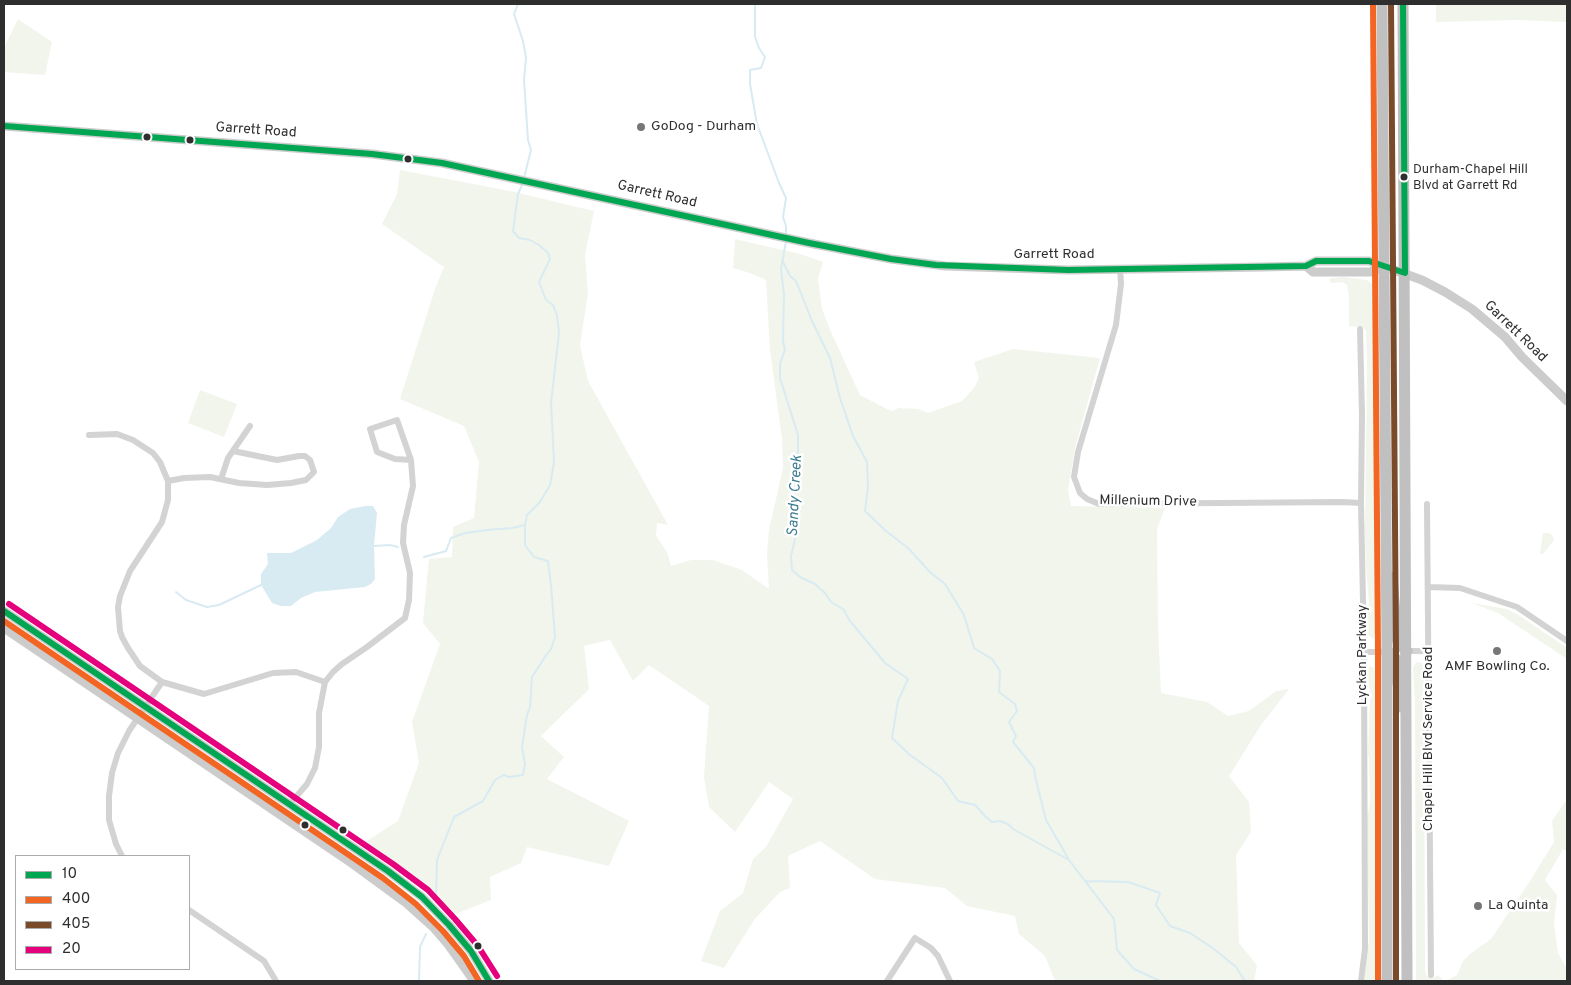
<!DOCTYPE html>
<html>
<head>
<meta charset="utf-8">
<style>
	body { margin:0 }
	#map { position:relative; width:1571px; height:985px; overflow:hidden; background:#fff; font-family:Overpass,sans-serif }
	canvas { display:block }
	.frame { position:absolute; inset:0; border:5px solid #2e2e2e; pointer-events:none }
	.legend { position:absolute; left:15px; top:855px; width:175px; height:115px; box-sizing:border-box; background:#fff; border:1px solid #ababab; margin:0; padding:6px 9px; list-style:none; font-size:15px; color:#2e2e2e }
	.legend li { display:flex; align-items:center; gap:10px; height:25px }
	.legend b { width:25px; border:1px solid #ababab }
</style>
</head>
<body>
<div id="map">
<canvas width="1571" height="985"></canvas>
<div class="frame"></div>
<ul class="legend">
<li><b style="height:6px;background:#00a651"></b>10</li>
<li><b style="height:6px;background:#f26522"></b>400</li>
<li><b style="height:6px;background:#7a4b2a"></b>405</li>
<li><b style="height:6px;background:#e5007d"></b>20</li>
</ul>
</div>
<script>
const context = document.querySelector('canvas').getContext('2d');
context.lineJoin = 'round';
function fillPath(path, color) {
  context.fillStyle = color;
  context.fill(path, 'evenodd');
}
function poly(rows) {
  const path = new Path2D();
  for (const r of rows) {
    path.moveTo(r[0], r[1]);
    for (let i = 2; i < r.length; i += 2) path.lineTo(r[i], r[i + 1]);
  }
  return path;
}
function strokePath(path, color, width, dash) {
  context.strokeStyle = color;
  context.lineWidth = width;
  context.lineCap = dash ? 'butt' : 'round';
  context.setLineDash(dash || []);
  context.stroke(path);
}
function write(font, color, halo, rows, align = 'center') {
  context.font = font + ' Overpass,sans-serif';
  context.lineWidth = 5;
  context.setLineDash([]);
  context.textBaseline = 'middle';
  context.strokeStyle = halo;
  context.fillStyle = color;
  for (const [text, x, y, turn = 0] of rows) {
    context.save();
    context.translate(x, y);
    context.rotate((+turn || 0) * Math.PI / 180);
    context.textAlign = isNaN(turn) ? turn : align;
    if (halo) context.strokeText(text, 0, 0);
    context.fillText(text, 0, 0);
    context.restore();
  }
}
fillPath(poly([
	[1436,4,1567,4,1567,22,1518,20,1436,22],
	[18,19,52,42,45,75,4,72,4,48],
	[400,170,510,191,594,211,585,255,588,293,580,345,588,381,668,525,657,523,656,536,667,552,671,566,691,560,713,560,742,570,769,589,767,554,769,530,783,468,782,439,770,350,766,280,750,273,733,268,735,239,800,254,823,262,818,279,822,309,831,332,860,395,887,409,893,411,898,408,919,409,928,413,962,401,974,388,979,378,974,362,1013,349,1100,358,1075,448,1068,490,1071,506,1165,508,1157,529,1158,627,1161,693,1207,702,1228,716,1249,711,1276,691,1289,689,1261,725,1229,776,1249,802,1251,832,1236,855,1239,943,1257,965,1254,981,1055,981,1045,956,1019,934,1015,916,967,906,945,888,875,879,820,841,788,856,790,888,780,892,754,920,724,968,701,961,720,911,743,893,753,859,766,847,793,799,769,782,735,832,709,807,704,777,709,706,649,665,633,681,610,640,584,646,589,689,541,736,564,757,547,779,629,821,609,866,527,847,521,863,490,877,491,900,450,916,411,875,362,844,398,821,419,763,412,722,440,644,423,623,429,559,452,557,453,527,474,518,479,462,464,426,400,399,435,289,444,267,382,224,397,194],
	[1343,277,1367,280,1372,284,1374,294,1377,621,1374,638,1373,639,1368,635,1367,621,1369,602,1366,568,1365,531,1367,361,1366,331,1363,327,1349,326,1349,295,1347,285,1343,282,1332,283,1329,280,1332,278],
	[200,390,237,404,224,437,188,423],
	[1543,533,1549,533,1552,535,1554,540,1543,554,1540,554],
	[1472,603,1507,609,1520,616,1567,648,1567,659,1498,613],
	[1416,662,1422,663,1424,670,1425,971,1427,976,1433,978,1438,975,1442,979,1441,981,1416,981,1415,702,1413,668],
	[1370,666,1374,668,1375,677,1377,976,1377,981,1364,981,1369,940,1367,816,1369,809,1370,801,1369,759,1368,753,1370,693,1367,670],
	[1567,799,1567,851,1563,849,1545,880,1557,895,1554,924,1558,953,1567,969,1567,981,1446,981,1457,975,1463,961,1470,954,1491,939,1530,881,1554,842,1552,821],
	[1394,851,1396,852,1398,861,1398,883,1399,981,1394,981]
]), '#f2f5ec');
fillPath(poly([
	[365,506,373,506,377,513,374,546,375,579,371,584,365,587,315,592,301,598,291,606,281,606,272,603,261,585,261,574,268,564,267,553,291,553,317,540,331,528,338,517,350,509]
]), '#d8ebf2');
strokePath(poly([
	[518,4,514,14,523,41,526,58,524,80,528,140,531,150,524,178],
	[755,4,755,37,759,48,765,57,761,68,750,70,750,84,757,124,779,183,786,198,783,217,786,226,786,236],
	[786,241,781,269,784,294,783,341,785,350,780,364,780,378,798,435,798,472,794,494,798,527,791,556,792,570,800,577,815,584,825,593,831,602,843,609,850,621,885,663,908,679,898,701,892,738,910,755,942,778,958,801,975,805,985,816,992,822,1000,821,1008,824,1013,829,1069,860,1114,919,1117,950,1134,969,1160,981],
	[783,262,790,276,796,281,812,321,830,358,840,398,853,436,867,462,868,486,865,511,886,531,908,548,931,573,945,584,964,615,974,648,992,659,1000,671,999,692,1015,704,1017,711,1009,722,1016,736,1013,742,1034,768,1035,776,1046,820,1068,858],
	[373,546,390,545,398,547],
	[424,557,446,551,451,538,465,533,487,530,512,528,525,525],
	[176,592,186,600,207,607,219,605,261,585],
	[1085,881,1128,882,1160,893,1156,905,1170,926,1190,933,1214,949,1236,967,1245,981],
	[436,897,437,860,454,817,483,801,495,780,504,775,509,777,523,775,525,764,522,747,527,715,530,707,532,677,547,654,551,649,555,637,551,585,548,561,534,557,525,545,525,525,527,515,540,502,550,485,552,474,554,462,551,403,559,333,557,315,553,305,546,300,539,282,550,259,548,253,539,245,530,240,519,238,513,231,518,194,522,185],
	[419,981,420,947,426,934]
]), '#d8ebf2', 2);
strokePath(poly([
	[1120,268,1121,284,1116,325,1078,452,1074,477,1080,493,1087,499,1099,504,1342,502,1361,503],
	[1360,329,1362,415,1361,503,1364,652,1365,949,1361,981],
	[89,435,117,434,133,440,153,453,160,462,168,481,168,500,162,522,130,571,120,596,118,607,120,631,122,637,128,648,140,666,162,682,204,694,273,673,296,672,325,682],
	[221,479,228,458,250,426],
	[168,481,184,478,210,477,239,483,267,485,291,483,306,480,314,472,310,460,305,456,299,456,277,460,233,451],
	[1427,504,1431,975],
	[1428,587,1460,588,1517,607,1567,641],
	[1407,651,1429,651],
	[1364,652,1387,652],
	[289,805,307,784,315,768,319,747,319,713,325,682,333,672,342,664,367,647,405,618,409,600,410,573,403,543,404,525,413,486,411,460,397,420,370,429,377,452,395,459,411,460],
	[122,856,116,844,109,820,109,796,112,773,118,753,129,731,162,682],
	[189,910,264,961,276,981],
	[887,981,915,938,931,948,938,956,950,981]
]), '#d3d3d3', 6);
strokePath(poly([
	[4,126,372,154,442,163,809,243,891,259,945,266,1068,270,1263,267,1306,266,1316,261,1369,261,1422,280,1445,292,1472,309,1505,337,1522,357,1567,401],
	[1306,266,1313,272,1370,272,1383,267],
	[4,611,388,871,422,897,449,925,471,951,489,981],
	[4,628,353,864,405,902,434,928,447,943,474,981]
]), '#ccc', 9);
strokePath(poly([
	[1382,4,1387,652,1387,981],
	[1403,4,1407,981],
	[1392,577,1397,639,1401,646,1407,651],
	[1387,652,1391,653,1395,658,1401,707]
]), '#c0c0c0', 11);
strokePath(poly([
	[4,126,372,154,442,163,809,243,891,259,936,265,1068,270,1306,266,1316,261,1369,261,1405,273,1403,4],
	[4,611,388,871,422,897,449,925,471,951,489,981]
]), '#00a651', 6);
strokePath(poly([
	[1373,4,1378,652,1378,981],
	[4,621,383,878,416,904,443,931,464,956,479,981]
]), '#f26522', 6);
strokePath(poly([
	[1391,4,1396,652,1396,981]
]), '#7a4b2a', 6);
strokePath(poly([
	[9,604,393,864,428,890,455,919,478,946,497,976]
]), '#e5007d', 6);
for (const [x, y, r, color] of [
	[641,127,5,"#777"],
	[147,137,4.5,"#2e2e2e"],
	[190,140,4.5,"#2e2e2e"],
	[408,159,4.5,"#2e2e2e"],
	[1404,177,4.5,"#2e2e2e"],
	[1497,651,5,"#777"],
	[305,825,4.5,"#2e2e2e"],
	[343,830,4.5,"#2e2e2e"],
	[1478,906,5,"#777"],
	[478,946,4.5,"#2e2e2e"]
]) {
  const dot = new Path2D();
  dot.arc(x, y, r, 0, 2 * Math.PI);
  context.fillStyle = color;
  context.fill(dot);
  strokePath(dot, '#fff', 2);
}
write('13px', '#2e2e2e', '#fff', [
	["Durham-Chapel Hill",1413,170],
	["Blvd at Garrett Rd",1413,186]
], 'left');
write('14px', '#2e2e2e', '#fff', [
	["GoDog - Durham",651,127],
	["AMF Bowling Co.",1497,667,"center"],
	["La Quinta",1488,906]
], 'left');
write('14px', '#2e2e2e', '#fff', [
	["Garrett Road",256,131,4],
	["Garrett Road",657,195,13],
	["Garrett Road",1054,255],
	["Garrett Road",1515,332,44],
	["Millenium Drive",1148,502,1],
	["Lyckan Parkway",1363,655,-90],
	["Chapel Hill Blvd Service Road",1429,739,-90]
]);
write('italic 15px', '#3c7c91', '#fff', [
	["Sandy Creek",796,496,-87]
]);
</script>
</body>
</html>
